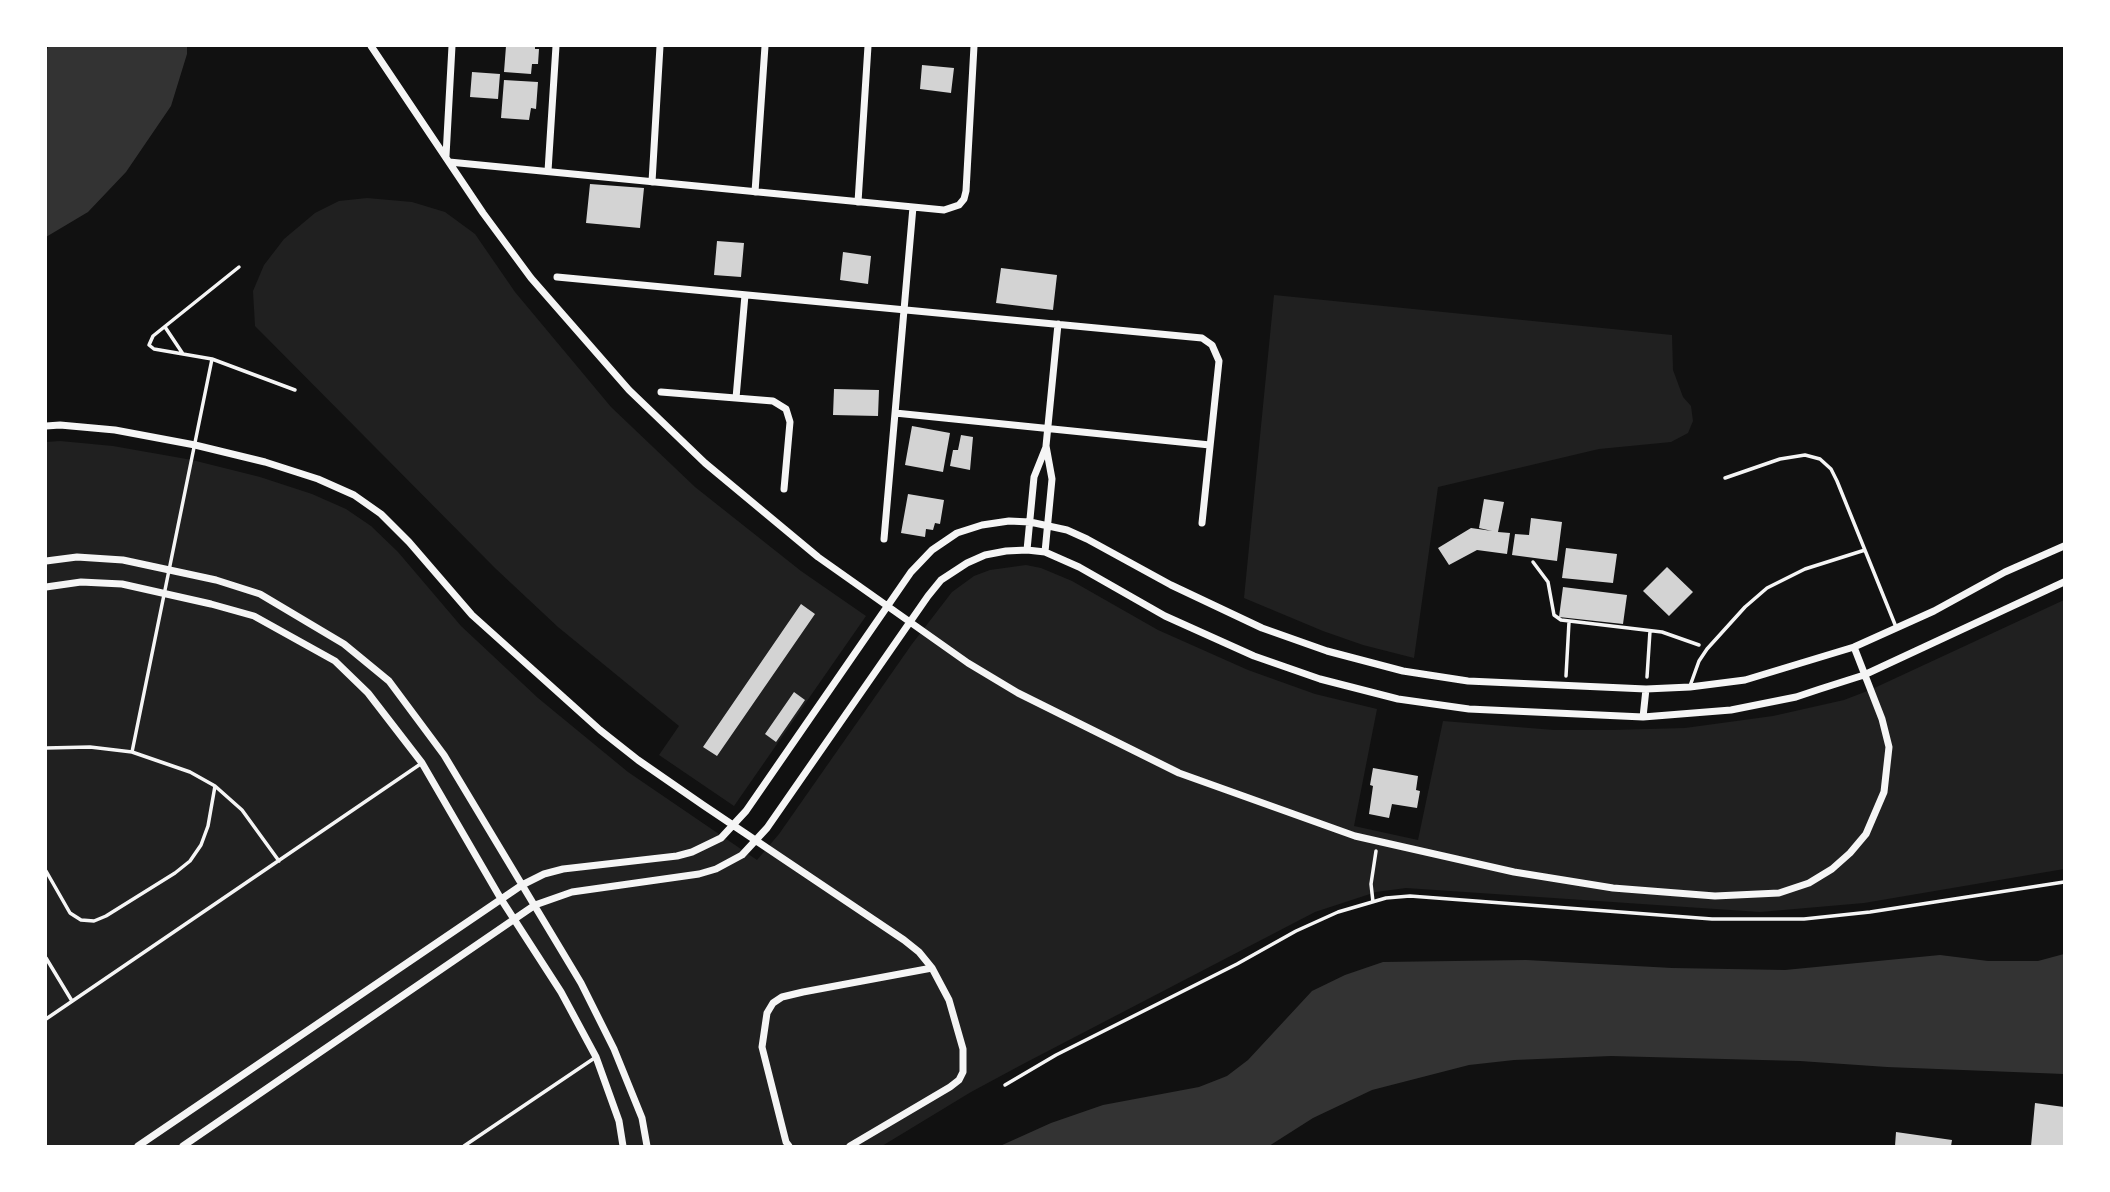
<!DOCTYPE html>
<html>
<head>
<meta charset="utf-8">
<style>
	body { margin:0 }
	#map { position:relative; width:2110px; height:1192px; overflow:hidden; background:#111; font-family:Ubuntu,sans-serif }
	canvas { display:block }
	.frame { position:absolute; inset:0; border:47px solid #fff; pointer-events:none }
</style>
</head>
<body>
<div id="map">
<canvas width="2110" height="1192"></canvas>
<div class="frame"></div>
</div>
<script>
const context = document.querySelector('canvas').getContext('2d');
context.lineJoin = 'round';
function fillPath(path, color) {
  context.fillStyle = color;
  context.fill(path, 'evenodd');
}
function poly(rows) {
  const path = new Path2D();
  for (const r of rows) {
    path.moveTo(r[0], r[1]);
    for (let i = 2; i < r.length; i += 2) path.lineTo(r[i], r[i + 1]);
  }
  return path;
}
function strokePath(path, color, width, dash) {
  context.strokeStyle = color;
  context.lineWidth = width;
  context.lineCap = dash ? 'butt' : 'round';
  context.setLineDash(dash || []);
  context.stroke(path);
}
fillPath(poly([
	[367,198,412,202,445,212,475,234,515,292,611,407,695,487,801,571,866,616,734,806,659,755,679,726,558,627,496,569,255,326,253,291,264,265,284,239,315,213,339,201],
	[1274,295,1672,335,1673,370,1683,397,1691,406,1693,421,1688,433,1671,442,1599,449,1438,487,1414,658,1363,645,1323,631,1244,598],
	[60,441,113,446,192,460,260,477,312,494,346,509,371,526,398,552,461,626,538,698,628,772,757,860,779,834,912,644,952,592,974,576,990,570,1026,565,1041,568,1072,581,1158,630,1248,670,1315,694,1377,709,1354,826,1418,840,1443,721,1554,730,1613,730,1685,728,1773,716,1844,700,1870,690,2064,600,2064,869,1864,903,1760,912,1406,888,1376,892,1315,912,1023,1064,971,1092,882,1146,46,1146,46,442]
]), '#202020');
fillPath(poly([
	[49,46,187,46,187,54,171,106,126,172,88,212,46,237,46,51],
	[2064,954,2064,1074,1887,1067,1800,1061,1611,1056,1514,1060,1469,1065,1372,1090,1313,1118,1269,1146,1000,1146,1051,1123,1103,1105,1199,1087,1227,1076,1248,1060,1312,991,1345,975,1383,962,1526,960,1672,968,1785,970,1940,955,1988,961,2038,961]
]), '#333');
fillPath(poly([
	[506,46,535,46,535,49,539,49,538,64,532,64,531,74,504,72],
	[922,65,954,68,951,93,920,89],
	[472,72,500,74,498,99,470,97],
	[504,80,538,82,536,109,531,108,529,120,501,118],
	[590,184,644,188,640,228,586,223],
	[717,241,744,243,741,277,714,275],
	[843,252,871,256,868,284,840,280],
	[1001,268,1057,275,1053,310,996,303],
	[834,389,879,390,878,416,833,415],
	[912,426,950,433,943,472,905,465],
	[961,435,973,437,970,470,950,466,953,450,958,450],
	[908,494,944,500,940,524,935,523,933,530,926,529,925,537,901,533],
	[1484,499,1504,502,1498,532,1510,533,1507,554,1477,550,1449,565,1438,548,1471,528,1492,531,1479,528],
	[1531,518,1562,522,1557,561,1512,555,1515,534,1529,535],
	[1566,548,1617,554,1613,583,1562,578],
	[1667,567,1693,592,1669,616,1643,591],
	[1563,587,1627,595,1623,624,1559,617],
	[801,604,815,614,717,756,703,747],
	[794,692,805,700,776,742,765,734],
	[1373,768,1418,776,1416,790,1420,791,1417,808,1392,804,1389,818,1369,814,1373,786,1370,785],
	[2035,1103,2064,1107,2064,1146,2031,1146],
	[1896,1132,1952,1140,1951,1146,1895,1146]
]), '#d3d3d3');
strokePath(poly([
	[1533,562,1548,582,1554,615,1561,620,1662,632,1699,645],
	[1566,676,1569,622],
	[1647,677,1650,631],
	[1373,902,1371,884,1376,851],
	[1005,1085,1056,1055,1237,964,1296,931,1338,912,1386,898,1410,896,1712,919,1804,919,1870,912,2064,882]
]), '#f5f5f5', 3.5);
strokePath(poly([
	[239,267,153,336,149,345,154,349,212,359,295,390],
	[165,327,183,354],
	[1725,478,1780,459,1805,455,1820,459,1831,469,1837,481,1896,627],
	[1690,686,1699,661,1707,649,1745,607,1767,588,1805,569,1865,550],
	[46,748,90,747,132,752,190,772,215,786,242,810,279,861],
	[132,752,212,359],
	[46,871,70,913,81,920,94,921,106,916,175,873,190,861,201,845,208,826,215,786],
	[46,958,72,1001],
	[46,1019,422,763],
	[464,1146,596,1057]
]), '#f5f5f5', 3.5);
strokePath(poly([
	[371,46,483,213,531,278,629,390,705,463,818,557,968,663,1018,693,1179,773,1355,836,1514,872,1613,888,1715,896,1779,893,1809,883,1832,869,1850,853,1866,834,1884,792,1889,747,1882,719,1854,647],
	[446,156,452,46],
	[449,162,944,210,959,205,964,199,966,191,974,46],
	[548,171,556,46],
	[652,182,660,46],
	[755,192,765,46],
	[858,202,868,46],
	[557,277,1202,338,1212,345,1219,361,1202,523],
	[661,392,773,401,786,409,790,422,784,489],
	[736,398,745,295],
	[895,413,1210,445],
	[46,426,60,425,115,430,195,445,265,462,318,479,354,495,381,514,409,542,472,615,600,730,638,760,703,805,904,940,919,952,932,968,949,1000,963,1049,963,1072,959,1080,950,1087,850,1146],
	[884,539,913,207],
	[1027,550,1034,477,1046,447],
	[1045,552,1052,479,1046,446,1058,324],
	[46,561,77,557,123,560,216,580,260,594,344,644,389,681,444,755,581,983,614,1049,642,1118,647,1146],
	[46,587,81,582,122,584,211,604,254,616,335,661,368,693,422,763,501,899,561,992,596,1057,619,1121,623,1146],
	[1643,717,1646,689],
	[138,1146,522,885,544,874,563,869,677,856,692,852,721,838,746,811,911,572,932,550,957,533,982,525,1009,521,1030,522,1067,530,1087,539,1171,585,1262,628,1327,651,1403,671,1468,681,1646,689,1690,687,1745,680,1854,647,1934,611,2005,572,2064,546],
	[183,1146,535,905,572,892,699,874,716,869,742,855,767,828,928,596,941,580,967,563,985,555,1006,551,1027,550,1045,552,1079,567,1165,616,1254,656,1320,679,1398,699,1469,709,1643,717,1731,710,1796,697,1820,689,1864,675,2064,582],
	[789,1146,786,1142,762,1047,767,1013,773,1003,782,997,803,992,932,968]
]), '#f5f5f5', 7);
</script>
</body>
</html>
